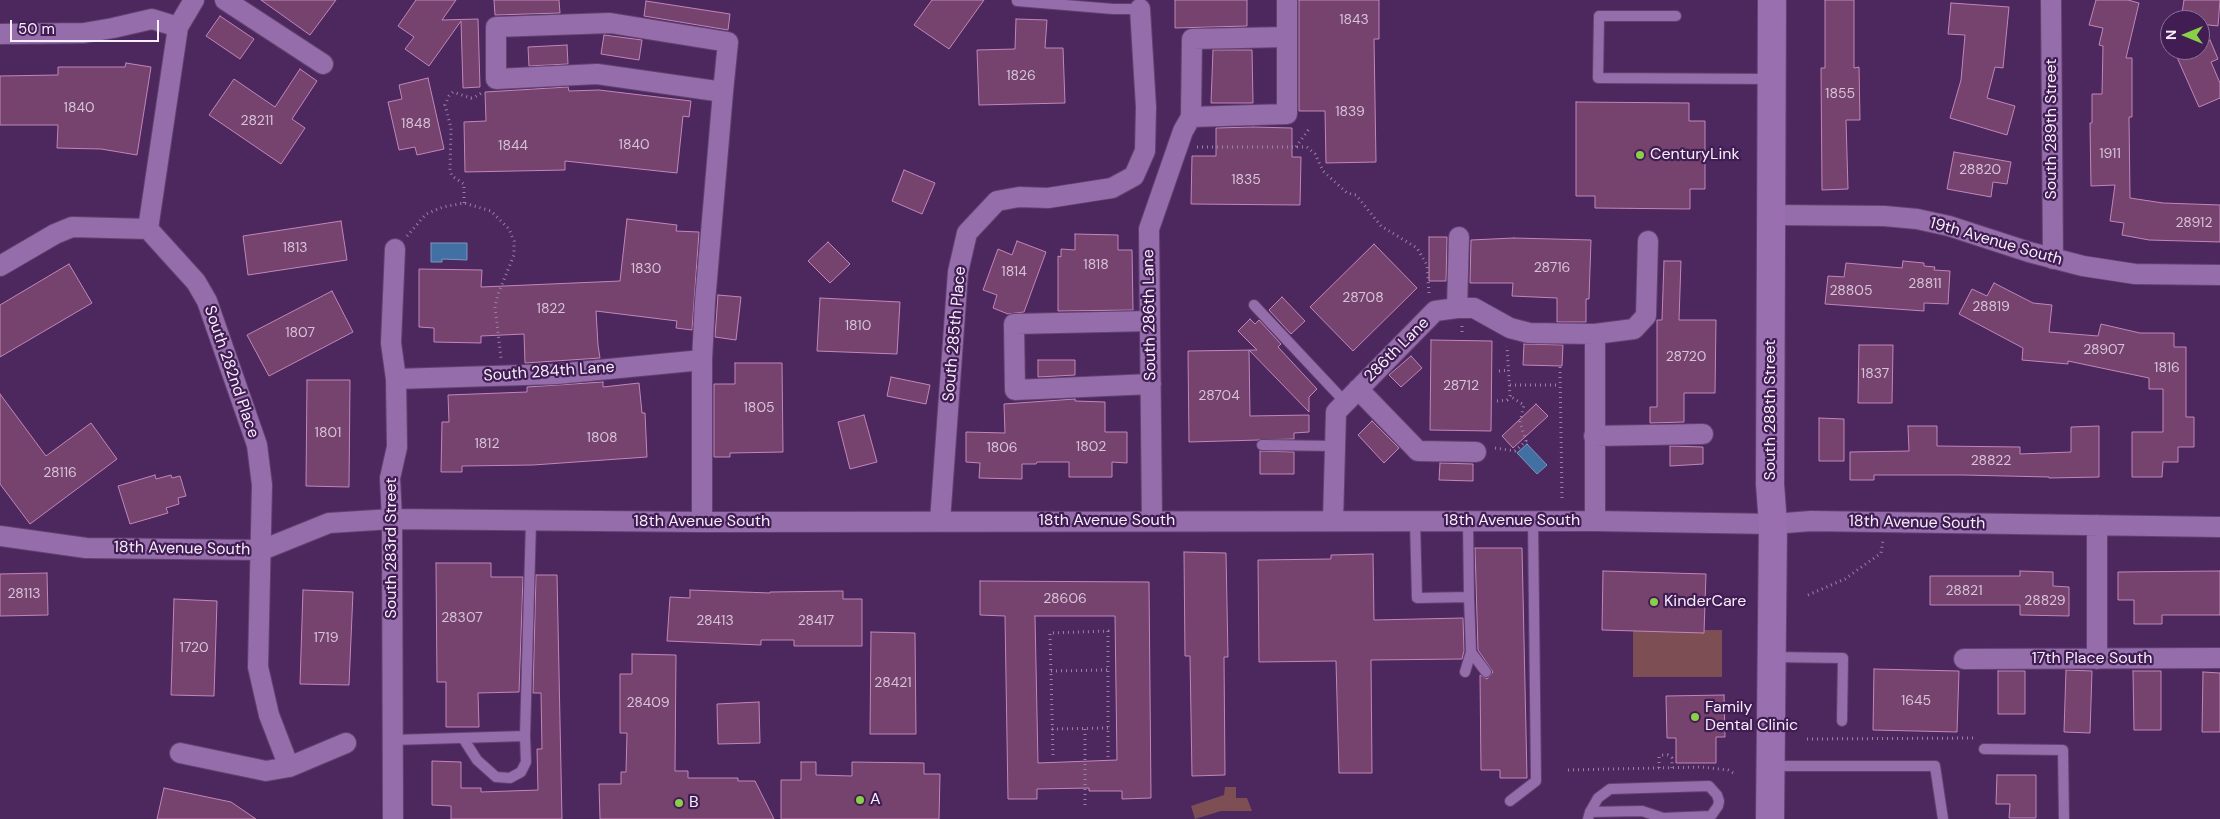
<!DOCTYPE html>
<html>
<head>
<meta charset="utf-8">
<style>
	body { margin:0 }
	#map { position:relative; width:2220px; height:819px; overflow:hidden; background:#4c285f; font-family:"DM Sans",sans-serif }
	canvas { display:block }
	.north { position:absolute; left:2160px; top:10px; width:50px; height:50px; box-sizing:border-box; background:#411d54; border:1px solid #897197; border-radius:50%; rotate:270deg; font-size:14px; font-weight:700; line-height:20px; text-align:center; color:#f6eefb }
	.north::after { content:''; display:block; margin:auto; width:18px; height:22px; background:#89cf48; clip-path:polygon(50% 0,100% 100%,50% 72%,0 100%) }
	.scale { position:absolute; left:10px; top:20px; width:149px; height:22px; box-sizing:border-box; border:2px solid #f6eefb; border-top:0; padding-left:6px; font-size:15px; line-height:18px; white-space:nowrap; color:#f6eefb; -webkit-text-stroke:4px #411d54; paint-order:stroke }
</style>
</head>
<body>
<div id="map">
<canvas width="2220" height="819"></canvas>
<div class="north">N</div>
<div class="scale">50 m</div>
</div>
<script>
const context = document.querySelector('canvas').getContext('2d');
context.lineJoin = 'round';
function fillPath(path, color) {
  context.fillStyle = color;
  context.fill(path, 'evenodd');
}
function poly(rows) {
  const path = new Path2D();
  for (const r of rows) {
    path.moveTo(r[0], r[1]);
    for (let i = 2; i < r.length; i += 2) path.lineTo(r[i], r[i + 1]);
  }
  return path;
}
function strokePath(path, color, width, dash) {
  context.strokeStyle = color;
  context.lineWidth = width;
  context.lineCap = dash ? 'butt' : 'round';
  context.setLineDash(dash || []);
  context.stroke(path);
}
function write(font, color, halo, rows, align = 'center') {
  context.font = font + ' "DM Sans",sans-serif';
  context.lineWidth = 4.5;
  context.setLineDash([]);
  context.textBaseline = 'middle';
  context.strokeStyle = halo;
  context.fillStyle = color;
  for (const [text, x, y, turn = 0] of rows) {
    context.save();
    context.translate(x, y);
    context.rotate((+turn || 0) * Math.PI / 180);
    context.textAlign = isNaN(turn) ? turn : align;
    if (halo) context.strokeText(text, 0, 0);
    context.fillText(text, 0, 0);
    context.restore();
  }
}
fillPath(poly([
	[1633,630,1722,630,1722,677,1633,677],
	[1225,787,1236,787,1236,798,1247,798,1252,811,1221,811,1195,819,1191,806,1224,795]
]), '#7d4e53');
const water = poly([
	[431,243,467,243,467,260,442,259,442,262,431,262,431,243],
	[1527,444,1547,465,1537,474,1517,453,1527,444]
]);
fillPath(water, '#4370a2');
strokePath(water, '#7996bd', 1);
const building = poly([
	[261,0,336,0,310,35,261,0],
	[416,0,456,0,442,20,478,19,480,87,463,88,461,21,429,66,405,49,414,37,398,26,416,0],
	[494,0,559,0,560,13,495,15,494,0],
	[932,0,984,0,949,49,914,25,932,0],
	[1175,0,1247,0,1247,26,1175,28,1175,0],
	[1299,0,1379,0,1379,39,1374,39,1376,162,1326,163,1325,111,1299,111,1299,0],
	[1825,0,1854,0,1854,68,1859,67,1860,120,1846,120,1848,189,1822,190,1821,68,1825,68,1825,0],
	[2096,0,2128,0,2139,3,2126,58,2132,58,2132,117,2129,117,2130,198,2163,203,2220,205,2220,242,2149,240,2122,235,2124,223,2110,221,2115,185,2091,186,2090,123,2092,123,2092,94,2102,94,2103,46,2099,45,2103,28,2089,25,2096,0],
	[2184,0,2220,0,2218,26,2200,24,2200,20,2181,20,2184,0],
	[646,1,730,14,728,30,644,16,646,1],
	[1951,3,2009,7,2003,68,1995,67,1987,98,2015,106,2007,135,1950,118,1961,80,1965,35,1948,34,1951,3],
	[220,16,254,39,240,59,206,36,220,16],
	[1016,19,1047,20,1045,48,1063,48,1065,103,979,105,977,50,1015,49,1016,19],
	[604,35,642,40,639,60,601,54,604,35],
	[2210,40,2218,59,2211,62,2220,83,2220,98,2199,107,2176,55,2188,50,2200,50,2200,45,2210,40],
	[567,45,568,64,529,66,528,47,567,45],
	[1213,50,1252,50,1253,103,1211,103,1213,50],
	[126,63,151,67,137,155,101,149,57,148,58,125,0,125,0,76,58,75,58,67,125,67,126,63],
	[300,69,317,81,292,119,305,128,281,164,209,115,234,79,275,107,300,69],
	[428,78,444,149,417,155,415,147,399,150,388,102,402,99,399,85,428,78],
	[568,87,569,91,599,90,691,101,689,117,683,116,677,173,565,161,565,170,465,172,464,122,486,121,485,92,568,87],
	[1576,102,1689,103,1689,121,1705,121,1705,189,1690,189,1690,209,1595,208,1595,196,1576,196,1576,102],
	[1253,127,1292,128,1292,157,1301,157,1300,205,1191,204,1192,156,1216,156,1216,128,1253,127],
	[1954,152,2011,162,2007,184,1993,182,1991,197,1947,189,1954,152],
	[904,170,935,183,922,214,892,201,904,170],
	[627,219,677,225,676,231,699,232,692,330,676,328,677,321,596,311,598,345,600,358,525,363,524,334,481,336,481,343,434,342,434,328,419,327,419,269,482,270,481,287,620,281,627,219],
	[341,221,347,260,248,275,243,236,341,221],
	[1075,234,1118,235,1118,250,1132,250,1133,310,1058,311,1058,256,1061,257,1061,249,1075,250,1075,234],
	[1429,237,1447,237,1446,281,1429,281,1429,237],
	[1514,238,1591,240,1589,299,1586,299,1586,322,1557,322,1557,298,1512,296,1513,283,1470,283,1471,240,1514,238],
	[1017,241,1046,252,1024,312,1008,314,993,308,997,295,983,290,998,249,1012,255,1017,241],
	[828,242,850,264,830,283,808,261,828,242],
	[1374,244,1417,288,1353,351,1310,307,1374,244],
	[1664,261,1681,261,1679,320,1716,320,1715,393,1684,393,1684,422,1650,423,1650,407,1657,407,1657,320,1662,320,1664,261],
	[1903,261,1924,263,1924,266,1935,267,1934,270,1950,271,1948,304,1924,303,1924,311,1825,304,1828,276,1844,277,1846,263,1902,268,1903,261],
	[69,264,92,303,0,357,0,305,69,264],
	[1994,283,2033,303,2052,305,2049,332,2098,336,2101,324,2140,333,2174,333,2174,347,2186,347,2186,417,2194,417,2194,447,2178,447,2178,462,2163,462,2162,477,2132,477,2132,432,2163,432,2163,389,2149,389,2149,378,2068,361,2068,364,2022,360,2023,348,1959,314,1972,289,1987,296,1994,283],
	[332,291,353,332,269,376,247,335,332,291],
	[718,295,741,297,736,340,715,337,718,295],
	[1282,297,1305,321,1291,334,1269,310,1282,297],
	[820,298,900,302,897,354,817,351,820,298],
	[1250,319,1255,324,1259,320,1281,344,1278,347,1317,389,1309,397,1309,412,1249,350,1250,416,1309,415,1309,432,1294,433,1294,439,1189,442,1188,351,1257,350,1238,331,1250,319],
	[1431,340,1492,341,1491,431,1430,430,1431,340],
	[1524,344,1563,345,1562,366,1523,365,1524,344],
	[1859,345,1893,345,1892,403,1858,403,1859,345],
	[1411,356,1422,368,1401,387,1389,375,1411,356],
	[1038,360,1075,360,1075,375,1038,377,1038,360],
	[735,363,782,363,783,452,730,453,730,457,714,457,714,384,735,384,735,363],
	[891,377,930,385,926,404,887,396,891,377],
	[307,380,350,380,349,487,306,486,307,380],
	[603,382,603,387,639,383,642,413,645,413,647,457,533,465,462,466,462,472,441,472,442,422,449,422,448,395,527,392,527,387,603,382],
	[0,394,46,456,91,423,117,459,30,524,0,484,0,394],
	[1075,399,1075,401,1105,402,1105,432,1127,432,1127,463,1112,462,1112,477,1069,477,1069,462,1037,462,1036,464,1022,464,1022,479,979,478,980,463,966,462,966,432,1005,433,1004,404,1075,399],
	[1536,404,1548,416,1513,448,1502,436,1536,404],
	[864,415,877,462,850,469,838,422,864,415],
	[1819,418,1844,419,1844,461,1819,461,1819,418],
	[1372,421,1399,448,1384,463,1358,435,1372,421],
	[1908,426,1937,426,1937,446,2020,447,2020,454,2071,452,2071,427,2099,426,2099,477,2049,478,2049,477,1963,475,1874,475,1874,480,1850,480,1850,452,1909,451,1908,426],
	[1670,446,1703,447,1703,464,1670,466,1670,446],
	[1260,451,1294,452,1294,474,1260,474,1260,451],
	[1440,463,1473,464,1473,481,1439,480,1440,463],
	[155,475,156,479,171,475,172,478,180,476,186,496,178,498,179,504,166,508,168,513,130,524,118,486,155,475],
	[1475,548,1522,548,1527,778,1500,778,1500,770,1481,770,1480,675,1487,679,1493,672,1478,650,1475,548],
	[1184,552,1226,553,1228,657,1224,657,1225,775,1192,776,1190,656,1185,656,1184,552],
	[1373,554,1374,620,1463,618,1464,651,1462,659,1371,660,1372,773,1339,773,1336,661,1259,662,1258,560,1331,559,1331,555,1373,554],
	[436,563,491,563,491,577,523,577,519,692,478,693,479,727,446,727,446,682,437,682,436,563],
	[1603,571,1706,574,1704,633,1602,630,1603,571],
	[2020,571,2053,572,2053,586,2069,587,2069,616,2020,615,2020,605,1930,605,1930,576,2020,576,2020,571],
	[2220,571,2220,615,2162,615,2162,624,2134,624,2134,600,2118,600,2118,572,2220,571],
	[47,573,48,615,0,616,0,574,47,573],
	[536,575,557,575,562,819,451,819,451,806,432,805,432,761,461,762,461,788,481,788,481,792,538,790,537,749,542,749,541,693,533,693,536,575],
	[980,581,1149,582,1151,798,1122,799,1122,791,1089,791,1089,788,1037,789,1037,799,1008,799,1005,616,980,615,980,581],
	[1035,616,1115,616,1117,760,1038,763,1035,616],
	[303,590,353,592,349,685,300,684,303,590],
	[690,590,770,593,770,592,843,591,843,599,862,599,862,646,794,646,794,640,761,640,761,645,667,641,670,597,690,598,690,590],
	[174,599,217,601,214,696,171,695,174,599],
	[871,632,915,633,916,734,870,734,871,632],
	[632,654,676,655,675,771,688,771,688,778,738,778,738,781,755,781,774,819,600,819,599,784,621,784,621,772,626,772,627,733,620,733,620,674,632,674,632,654],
	[1874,669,1959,671,1957,732,1873,730,1874,669],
	[2066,670,2092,671,2090,733,2064,732,2066,670],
	[1998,671,2025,671,2025,714,1998,714,1998,671],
	[2133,671,2161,671,2161,730,2134,730,2133,671],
	[2203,672,2220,673,2220,732,2202,732,2203,672],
	[1724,695,1725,737,1716,737,1716,763,1676,763,1676,738,1667,738,1666,696,1724,695],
	[759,702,760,743,718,744,717,704,759,702],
	[801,762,816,762,816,775,852,776,852,762,924,763,924,774,940,774,939,819,781,819,781,780,801,780,801,762],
	[1997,775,2036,775,2036,818,2009,818,2010,804,1996,804,1997,775],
	[164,788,231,802,256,819,157,819,164,788]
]);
fillPath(building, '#76436f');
strokePath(building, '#c286b8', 1);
const lane = poly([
	[1017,1,1113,9,1140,9],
	[1676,16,1599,16,1598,78,1771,79],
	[1254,305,1345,402],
	[1262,445,1335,446],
	[1415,521,1417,598,1469,597,1468,521],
	[1471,652,1486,672],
	[1772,657,1843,658,1842,721],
	[1465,672,1471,652,1469,597],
	[463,738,477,760,496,777,510,778,521,772,526,762,525,736,531,521],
	[393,740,525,736],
	[1984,749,2063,750,2064,819],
	[1771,766,1935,766,1943,819],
	[1510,801,1536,781,1533,521],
	[1588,819,1590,812,1598,798,1610,789,1709,786,1717,795,1719,801,1718,806,1711,816,1663,818,1642,811,1590,812]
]);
const street = poly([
	[194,0,178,27,148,229,196,282,207,301,257,445,262,485,258,667,269,715,289,767],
	[225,0,323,64],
	[2051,0,2053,259],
	[0,34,84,33,113,28,152,19,178,27],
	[1191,117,1192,39,1287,37],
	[1772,215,1884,216,1917,219,1949,226,2029,252,2083,266,2135,274,2220,275],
	[0,266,55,234,72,227,148,229],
	[1457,308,1459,237],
	[1150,321,1014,324,1015,390,1151,384],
	[1595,334,1634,329,1646,316,1648,241],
	[396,379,557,374,702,360],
	[1358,389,1418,451,1476,452],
	[1594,436,1703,434],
	[940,521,958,272,967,233,997,201,1019,197,1048,198,1112,188,1134,176,1145,151,1146,107,1140,9],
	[1152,521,1149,229,1183,131,1191,117,1287,114,1287,0],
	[1333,521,1336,412,1435,311,1457,308,1474,308,1510,328,1529,333,1595,334,1595,521],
	[702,522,702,360,705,302,723,92,728,42,610,23,496,27,496,79,597,74,723,92],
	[2097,525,2097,659],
	[0,536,86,548,262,550,329,523,392,519,702,522,1595,521,1773,524,1811,521,2220,527],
	[1964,659,2220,658],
	[180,753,266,771,289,767,346,743],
	[393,819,392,519,390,478,397,447,396,379,391,343,395,249]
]);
const secondary = poly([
	[1770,819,1773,524,1770,484,1772,0]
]);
strokePath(lane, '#61426f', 12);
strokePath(street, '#61426f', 22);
strokePath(secondary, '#61426f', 30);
strokePath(poly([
	[1197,147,1307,147,1315,154,1323,171,1347,193,1356,195,1381,226,1417,248,1427,265,1429,293],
	[1296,147,1309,129],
	[464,203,464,184,452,176,450,171,451,128,445,105,449,96,453,92,471,98,475,97,483,92],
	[407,236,426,214,443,207,464,203,491,211,509,229,514,241,514,255,498,294,495,307,501,358],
	[1462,326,1462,335],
	[1560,367,1562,501],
	[1499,371,1509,370],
	[1510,385,1560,385],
	[1497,401,1507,400,1510,396,1507,346],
	[1495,448,1515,451,1526,441,1520,422,1524,405,1510,396],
	[1808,595,1845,579,1881,553,1883,540],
	[1051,671,1108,670],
	[1052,729,1108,728],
	[1085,729,1085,805],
	[1807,739,1976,738],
	[1053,755,1050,633,1108,631,1108,757],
	[1659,768,1659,757,1661,755,1668,755,1672,758,1672,768],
	[1568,770,1701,767,1728,770,1735,774]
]), '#9981a5', 3, [1, 4]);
strokePath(lane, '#946daa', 10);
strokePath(street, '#946daa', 20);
strokePath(secondary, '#996fb0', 28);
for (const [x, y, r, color] of [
	[1640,155,5,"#89cf48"],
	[1654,602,5,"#89cf48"],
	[1695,717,5,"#89cf48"],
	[860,800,5,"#89cf48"],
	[679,803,5,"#89cf48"]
]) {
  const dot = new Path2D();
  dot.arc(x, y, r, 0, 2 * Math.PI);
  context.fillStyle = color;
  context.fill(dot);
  strokePath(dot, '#411d54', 2);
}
write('14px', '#d6c3d8', null, [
	["1843",1354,20],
	["1826",1021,76],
	["1855",1840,94],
	["1840",79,108],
	["1839",1350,112],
	["28211",257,121],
	["1848",416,124],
	["1840",634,145],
	["1844",513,146],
	["1911",2110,154],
	["28820",1980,170],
	["1835",1246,180],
	["28912",2194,223],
	["1813",295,248],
	["1818",1096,265],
	["28716",1552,268],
	["1830",646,269],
	["1814",1014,272],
	["28811",1925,284],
	["28805",1851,291],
	["28708",1363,298],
	["28819",1991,307],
	["1822",551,309],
	["1810",858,326],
	["1807",300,333],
	["28907",2104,350],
	["28720",1686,357],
	["1816",2167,368],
	["1837",1875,374],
	["28712",1461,386],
	["28704",1219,396],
	["1805",759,408],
	["1801",328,433],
	["1808",602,438],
	["1812",487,444],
	["1802",1091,447],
	["1806",1002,448],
	["28822",1991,461],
	["28116",60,473],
	["28821",1964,591],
	["28113",24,594],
	["28606",1065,599],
	["28829",2045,601],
	["28307",462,618],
	["28413",715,621],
	["28417",816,621],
	["1719",326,638],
	["1720",194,648],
	["28421",893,683],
	["1645",1916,701],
	["28409",648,703]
]);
write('16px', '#f6eefb', '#411d54', [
	["South 289th Street",2052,129,-90],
	["19th Avenue South",1996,242,16],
	["South 286th Lane",1150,315,-91],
	["South 285th Place",955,334,-85],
	["286th Lane",1397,350,-45],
	["South 282nd Place",231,372,71],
	["South 284th Lane",549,372,-4],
	["South 288th Street",1771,410,-90],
	["18th Avenue South",1107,521],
	["18th Avenue South",1512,521],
	["18th Avenue South",702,522],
	["18th Avenue South",1917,523,1],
	["South 283rd Street",392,548,-90],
	["18th Avenue South",182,549,1],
	["17th Place South",2092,659]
]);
write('16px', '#f6eefb', '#411d54', [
	["CenturyLink",1650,155],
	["KinderCare",1664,602],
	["Family",1705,708],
	["Dental Clinic",1705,726],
	["A",870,800],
	["B",689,803]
], 'left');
</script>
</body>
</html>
